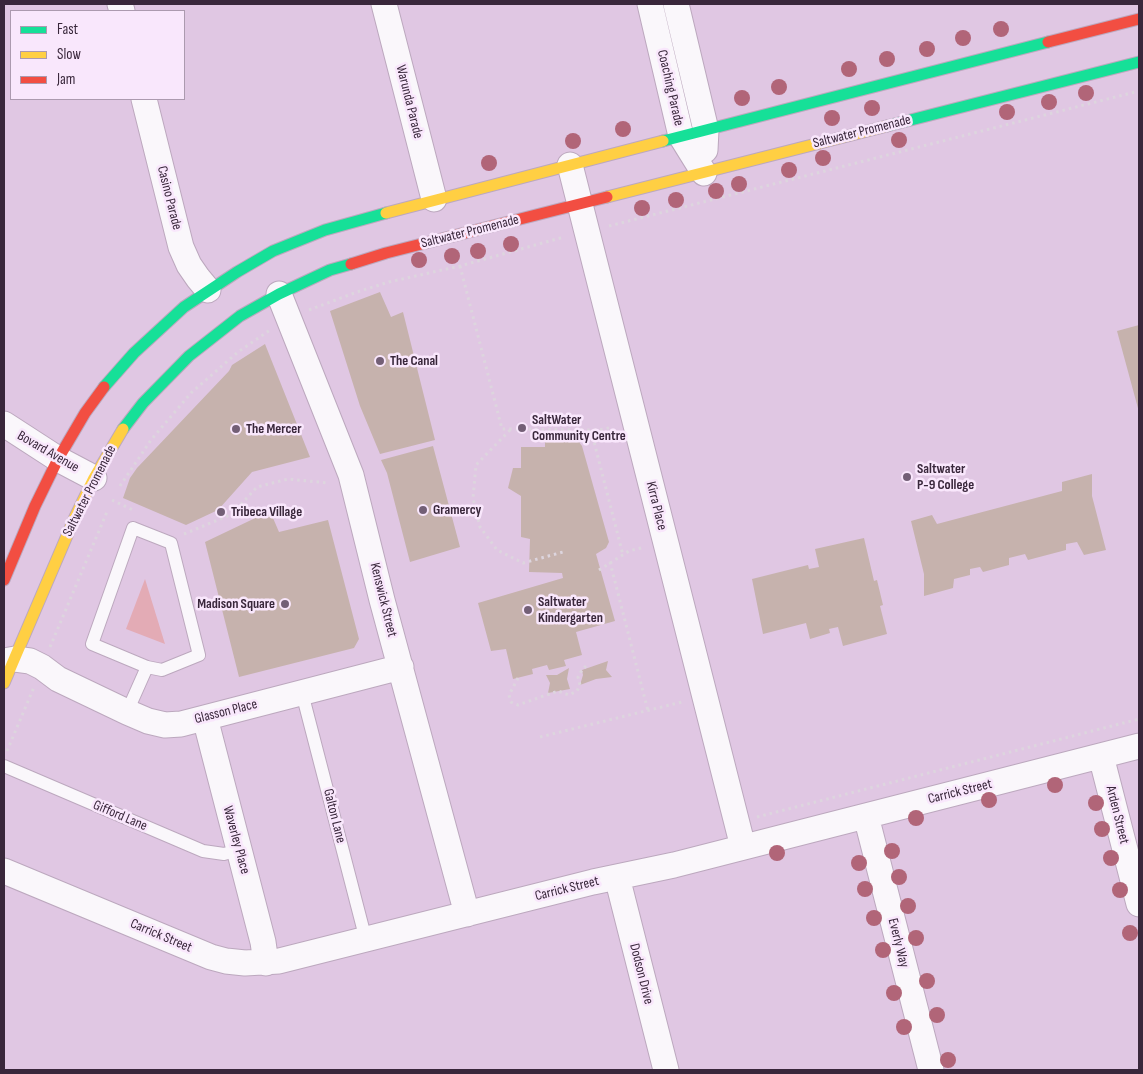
<!DOCTYPE html>
<html>
<head>
<meta charset="utf-8">
<style>
	body { margin:0 }
	#map { position:relative; width:1143px; height:1074px; overflow:hidden; background:#e0c7e3; font-family:"Sofia Sans Condensed",sans-serif }
	canvas { display:block }
	.frame { position:absolute; inset:0; border:5px solid #39273b; pointer-events:none }
	.legend { position:absolute; left:10px; top:10px; width:175px; height:90px; box-sizing:border-box; background:#f9e7fc; border:1px solid #ac9aaf; margin:0; padding:6px 9px; list-style:none; font-size:15px; color:#39273b }
	.legend li { display:flex; align-items:center; gap:10px; height:25px }
	.legend b { width:25px; border:1px solid #ac9aaf }
</style>
</head>
<body>
<div id="map">
<canvas width="1143" height="1074"></canvas>
<div class="frame"></div>
<ul class="legend">
<li><b style="height:6px;background:#16e098"></b>Fast</li>
<li><b style="height:6px;background:#ffcf43"></b>Slow</li>
<li><b style="height:6px;background:#f24e42"></b>Jam</li>
</ul>
</div>
<script>
const context = document.querySelector('canvas').getContext('2d');
context.lineJoin = 'round';
function fillPath(path, color) {
  context.fillStyle = color;
  context.fill(path, 'evenodd');
}
function poly(rows) {
  const path = new Path2D();
  for (const r of rows) {
    path.moveTo(r[0], r[1]);
    for (let i = 2; i < r.length; i += 2) path.lineTo(r[i], r[i + 1]);
  }
  return path;
}
function strokePath(path, color, width, dash) {
  context.strokeStyle = color;
  context.lineWidth = width;
  context.lineCap = dash ? 'butt' : 'round';
  context.setLineDash(dash || []);
  context.stroke(path);
}
function write(font, color, halo, rows, align = 'center') {
  context.font = font + ' "Sofia Sans Condensed",sans-serif';
  context.lineWidth = 5;
  context.setLineDash([]);
  context.textBaseline = 'middle';
  context.strokeStyle = halo;
  context.fillStyle = color;
  for (const [text, x, y, turn = 0] of rows) {
    context.save();
    context.translate(x, y);
    context.rotate((+turn || 0) * Math.PI / 180);
    context.textAlign = isNaN(turn) ? turn : align;
    if (halo) context.strokeText(text, 0, 0);
    context.fillText(text, 0, 0);
    context.restore();
  }
}
fillPath(poly([
	[145,579,165,644,126,629]
]), '#e3abb5');
fillPath(poly([
	[380,292,391,317,403,312,435,440,380,454,360,406,330,311],
	[1139,325,1139,412,1117,331],
	[265,344,310,457,252,472,218,510,186,525,123,498,130,478,137,468,229,371,232,365],
	[545,440,573,440,579,442,582,446,609,542,606,548,596,554,615,621,576,632,582,655,564,660,566,666,549,670,547,665,532,669,533,674,513,679,506,649,491,651,478,603,563,578,562,573,529,572,530,539,521,537,521,496,508,488,513,468,521,468,521,447,545,447],
	[433,446,460,547,410,562,387,473,381,460],
	[1092,474,1092,496,1106,550,1084,555,1077,542,1066,544,1066,550,1028,560,1025,554,1009,558,1009,565,983,572,980,567,970,569,970,575,954,579,953,588,924,596,924,574,911,521,932,515,937,524,1062,491,1062,482],
	[270,511,279,532,328,520,359,639,354,648,239,677,205,542],
	[864,538,874,581,877,580,883,605,880,606,887,634,843,646,838,627,829,629,830,633,810,639,806,623,763,634,752,579,808,565,809,569,819,567,815,549],
	[608,661,606,670,612,677,596,679,580,685,583,675,582,670],
	[569,668,567,679,570,689,548,693,550,683,546,675,557,675]
]), '#c6b2ad');
const lane = poly([
	[133,528,171,543,199,655,162,670,147,667,92,644,133,528],
	[302,693,366,940],
	[127,712,147,667],
	[4,766,203,851,224,854,239,850]
]);
const street = poly([
	[120,4,122,11],
	[384,4,434,199],
	[650,4,681,136,704,173],
	[676,4,706,130,705,150],
	[144,99,181,247,189,265,198,278,208,290],
	[570,165,743,847],
	[279,294,351,475,382,600,467,914],
	[4,424,58,459,94,478],
	[4,661,15,659,30,661,42,667,58,679,127,712,148,721,165,725,181,724,401,667],
	[205,718,263,942,266,963],
	[1101,756,1139,904],
	[866,816,931,1070],
	[4,871,211,957,226,961,245,963,279,961,593,882,674,865,1139,746],
	[617,877,666,1070]
]);
const fast = poly([
	[887,126,1139,62],
	[663,141,1048,42],
	[104,387,134,353,184,307,237,272,273,251,325,230,386,213],
	[123,429,143,403,189,356,240,316,279,294,330,270,351,264]
]);
const slow = poly([
	[607,197,887,126],
	[386,213,663,141],
	[4,683,75,517,94,478,123,429]
]);
const jam = poly([
	[1048,42,1139,19],
	[351,264,386,253,607,197],
	[4,580,35,506,58,459,85,413,104,387]
]);
strokePath(lane, '#bca8be', 14);
strokePath(street, '#bca8be', 27);
strokePath(fast, '#bca8be', 13);
strokePath(slow, '#bca8be', 13);
strokePath(jam, '#bca8be', 13);
strokePath(poly([
	[609,226,1139,91],
	[460,266,502,429,599,430,613,427],
	[309,310,357,292,389,282,460,266,564,237],
	[510,430,476,465,473,498,480,527,497,550,523,563,563,552],
	[591,430,623,555],
	[120,486,151,440,191,393,238,352,270,330],
	[112,500,135,511],
	[184,534,232,514,257,487,288,479,329,483],
	[610,562,648,711],
	[599,570,629,551,645,547],
	[50,647,107,512],
	[518,678,509,695,511,702,518,705,558,691,569,695,577,691,580,685,578,677,582,670,586,666],
	[540,737,682,702],
	[7,751,34,687],
	[757,817,1139,719]
]), '#ddd5de', 3, [2.5, 4]);
strokePath(lane, '#faf7fb', 12);
strokePath(street, '#faf7fb', 25);
strokePath(fast, '#16e098', 11);
strokePath(slow, '#ffcf43', 11);
strokePath(jam, '#f24e42', 11);
context.fillStyle = '#b16578';
for (const [x, y] of [
	[1001,29],
	[963,38],
	[927,49],
	[887,59],
	[849,69],
	[779,87],
	[1086,93],
	[742,98],
	[1049,102],
	[872,108],
	[1007,112],
	[832,118],
	[623,129],
	[899,140],
	[573,141],
	[823,158],
	[489,163],
	[789,170],
	[739,184],
	[716,191],
	[676,200],
	[642,208],
	[511,244],
	[478,251],
	[452,256],
	[419,260],
	[1055,785],
	[989,800],
	[1096,803],
	[916,818],
	[1102,829],
	[892,851],
	[777,853],
	[1111,858],
	[859,863],
	[899,877],
	[865,889],
	[1120,890],
	[908,906],
	[874,918],
	[1130,933],
	[916,938],
	[883,950],
	[927,981],
	[894,993],
	[937,1015],
	[904,1027],
	[948,1060]
]) {
  context.beginPath();
  context.arc(x, y, 8, 0, 2 * Math.PI);
  context.fill();
}
for (const [x, y, r, color] of [
	[380,361,5,"#735f76"],
	[522,428,5,"#735f76"],
	[236,429,5,"#735f76"],
	[907,477,5,"#735f76"],
	[423,510,5,"#735f76"],
	[221,512,5,"#735f76"],
	[285,604,5,"#735f76"],
	[528,610,5,"#735f76"]
]) {
  const dot = new Path2D();
  dot.arc(x, y, r, 0, 2 * Math.PI);
  context.fillStyle = color;
  context.fill(dot);
  strokePath(dot, '#f9e7fc', 2);
}
write('14px', '#39273b', '#f9e7fc', [
	["Coaching Parade",670,88,77],
	["Warunda Parade",409,102,76],
	["Saltwater Promenade",862,132,-14],
	["Casino Parade",169,198,76],
	["Saltwater Promenade",470,232,-14],
	["Bovard Avenue",48,452,30],
	["Saltwater Promenade",90,491,-63],
	["Kirra Place",656,506,76],
	["Kenswick Street",383,600,76],
	["Glasson Place",226,712,-14],
	["Carrick Street",960,792,-14],
	["Arden Street",1117,815,76],
	["Gifford Lane",120,816,23],
	["Galton Lane",334,816,76],
	["Waverley Place",236,840,75],
	["Carrick Street",567,889,-14],
	["Carrick Street",161,936,23],
	["Everly Way",898,943,76],
	["Dodson Drive",641,974,76]
]);
write('bold 14px', '#39273b', '#f9e7fc', [
	["The Canal",390,361],
	["SaltWater",532,420],
	["Community Centre",532,436],
	["The Mercer",246,429],
	["Saltwater",917,469],
	["P-9 College",917,485],
	["Gramercy",433,510],
	["Tribeca Village",231,512],
	["Saltwater",538,602],
	["Kindergarten",538,618],
	["Madison Square",275,604,"right"]
], 'left');
</script>
</body>
</html>
